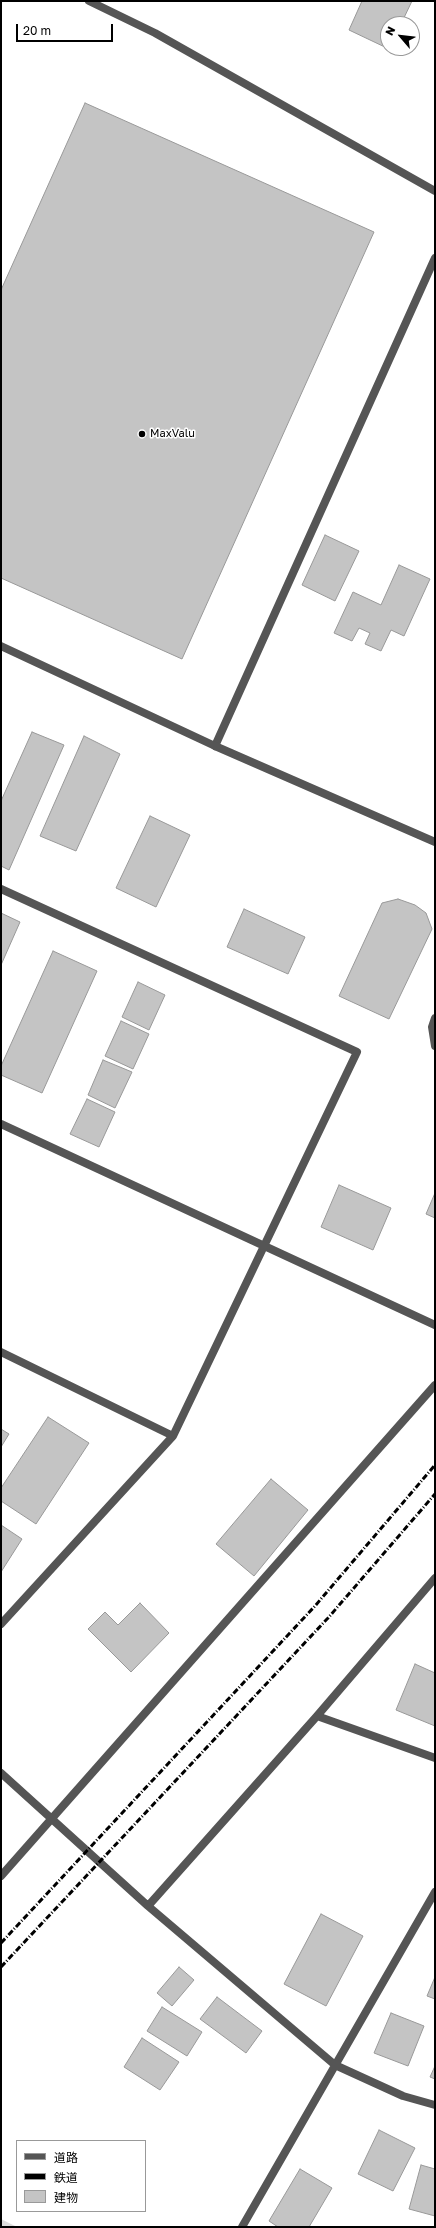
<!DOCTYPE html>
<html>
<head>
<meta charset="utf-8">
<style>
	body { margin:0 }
	#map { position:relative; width:436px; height:2228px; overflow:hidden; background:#fff; font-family:"Golos Text","Noto Sans JP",sans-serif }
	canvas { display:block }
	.frame { position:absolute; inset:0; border:2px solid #000; pointer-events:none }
	.legend { position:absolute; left:16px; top:2140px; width:130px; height:72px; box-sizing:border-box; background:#fff; border:1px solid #999; margin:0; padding:5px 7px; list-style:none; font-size:12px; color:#000 }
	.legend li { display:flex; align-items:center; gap:8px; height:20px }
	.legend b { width:20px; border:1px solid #999 }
	.north { position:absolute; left:380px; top:16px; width:40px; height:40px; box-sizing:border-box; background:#fff; border:1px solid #999; border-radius:50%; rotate:298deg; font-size:11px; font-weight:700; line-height:16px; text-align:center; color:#000 }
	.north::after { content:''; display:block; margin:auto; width:14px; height:18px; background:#000; clip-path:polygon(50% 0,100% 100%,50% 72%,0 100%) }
	.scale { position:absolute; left:16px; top:24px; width:97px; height:18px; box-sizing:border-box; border:2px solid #000; border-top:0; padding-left:5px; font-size:12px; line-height:14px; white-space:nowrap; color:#000; -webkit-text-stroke:3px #fff; paint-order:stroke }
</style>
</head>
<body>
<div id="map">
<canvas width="436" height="2228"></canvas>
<div class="frame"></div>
<ul class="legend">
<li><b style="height:5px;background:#555"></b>道路</li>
<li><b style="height:5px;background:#000"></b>鉄道</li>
<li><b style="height:11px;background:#c4c4c4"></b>建物</li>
</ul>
<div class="north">N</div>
<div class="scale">20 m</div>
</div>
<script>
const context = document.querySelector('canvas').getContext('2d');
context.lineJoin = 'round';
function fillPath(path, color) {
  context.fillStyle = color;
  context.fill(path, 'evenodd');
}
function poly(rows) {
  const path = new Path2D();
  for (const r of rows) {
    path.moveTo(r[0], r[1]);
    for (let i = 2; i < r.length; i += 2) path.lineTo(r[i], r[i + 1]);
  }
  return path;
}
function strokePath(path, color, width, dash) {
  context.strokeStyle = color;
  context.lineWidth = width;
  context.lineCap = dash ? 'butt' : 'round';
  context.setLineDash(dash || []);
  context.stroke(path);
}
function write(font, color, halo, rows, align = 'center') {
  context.font = font + ' "Golos Text",sans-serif';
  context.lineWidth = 3;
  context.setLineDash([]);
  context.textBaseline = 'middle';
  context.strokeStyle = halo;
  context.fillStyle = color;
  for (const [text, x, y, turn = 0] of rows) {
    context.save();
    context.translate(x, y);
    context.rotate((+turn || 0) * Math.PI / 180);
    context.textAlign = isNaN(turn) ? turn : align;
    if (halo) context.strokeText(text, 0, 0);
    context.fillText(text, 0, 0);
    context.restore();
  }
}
fillPath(poly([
	[1,2219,17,2227,1,2227]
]), '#dcdcdc');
const building = poly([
	[362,1,412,1,401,24,388,24,389,49,349,30,362,1],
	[85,103,374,232,182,659,1,578,1,290,85,103],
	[325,535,359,551,335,601,302,585,325,535],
	[399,565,430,579,404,636,391,630,381,651,365,644,370,633,359,628,352,641,334,633,353,592,381,605,399,565],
	[32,732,64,745,9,870,1,866,1,801,32,732],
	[84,736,120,754,76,851,40,836,84,736],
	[150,816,190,835,156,907,116,888,150,816],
	[398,899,415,905,426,913,432,929,389,1019,339,996,382,903,398,899],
	[244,909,305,937,288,974,227,947,244,909],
	[1,913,20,922,1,965,1,913],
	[53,951,97,971,42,1093,1,1075,1,1066,53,951],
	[138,982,165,995,149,1030,122,1017,138,982],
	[121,1021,149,1034,133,1069,105,1056,121,1021],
	[103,1060,132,1072,115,1108,88,1095,103,1060],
	[87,1099,115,1112,99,1147,70,1134,87,1099],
	[339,1185,391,1208,373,1250,321,1227,339,1185],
	[435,1193,435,1218,426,1214,435,1193],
	[48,1417,89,1443,36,1524,1,1501,1,1488,48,1417],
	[1,1429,9,1434,1,1447,1,1429],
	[271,1479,308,1510,254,1576,216,1544,271,1479],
	[1,1525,22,1539,1,1572,1,1525],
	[140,1603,169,1633,131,1672,88,1629,105,1612,118,1625,140,1603],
	[415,1664,435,1673,435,1726,396,1710,415,1664],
	[321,1914,363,1936,326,2006,284,1984,321,1914],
	[179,1967,194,1980,172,2006,157,1993,179,1967],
	[435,1977,435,1999,427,1996,435,1977],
	[217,1997,262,2031,246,2053,200,2019,217,1997],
	[162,2007,202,2032,187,2056,147,2031,162,2007],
	[391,2013,424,2026,408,2066,374,2053,391,2013],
	[142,2038,179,2062,160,2090,124,2067,142,2038],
	[435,2066,435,2079,430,2077,435,2066],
	[379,2130,415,2148,393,2191,358,2174,379,2130],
	[421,2165,435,2169,435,2216,409,2209,421,2165],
	[300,2169,332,2188,309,2227,278,2227,269,2221,300,2169]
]);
fillPath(building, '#c4c4c4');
strokePath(building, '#999', 1);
strokePath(poly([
	[215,746,435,258],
	[1,889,357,1052,173,1436,1,1624],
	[435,1018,432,1027,435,1046],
	[1,1124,435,1325],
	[1,1352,173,1436],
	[317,1716,435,1758],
	[1,1773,148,1906,335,2065,403,2096,435,2105],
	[1,1876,435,1385],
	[148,1906,317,1716,435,1578],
	[242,2227,435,1892]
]), '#555', 8);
strokePath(poly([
	[89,1,155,33,435,191],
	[1,646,215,746,435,842]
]), '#555', 8);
strokePath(poly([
	[1,1943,315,1606,435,1465],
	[1,1967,328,1618,435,1494]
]), '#000', 3, [6, 2, 1, 2]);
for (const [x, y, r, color] of [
	[142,434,4,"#000"]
]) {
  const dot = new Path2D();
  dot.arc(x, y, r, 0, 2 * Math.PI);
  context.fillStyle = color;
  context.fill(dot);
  strokePath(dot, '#fff', 1.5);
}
write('11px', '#000', '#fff', [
	["MaxValu",150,434]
], 'left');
</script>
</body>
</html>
